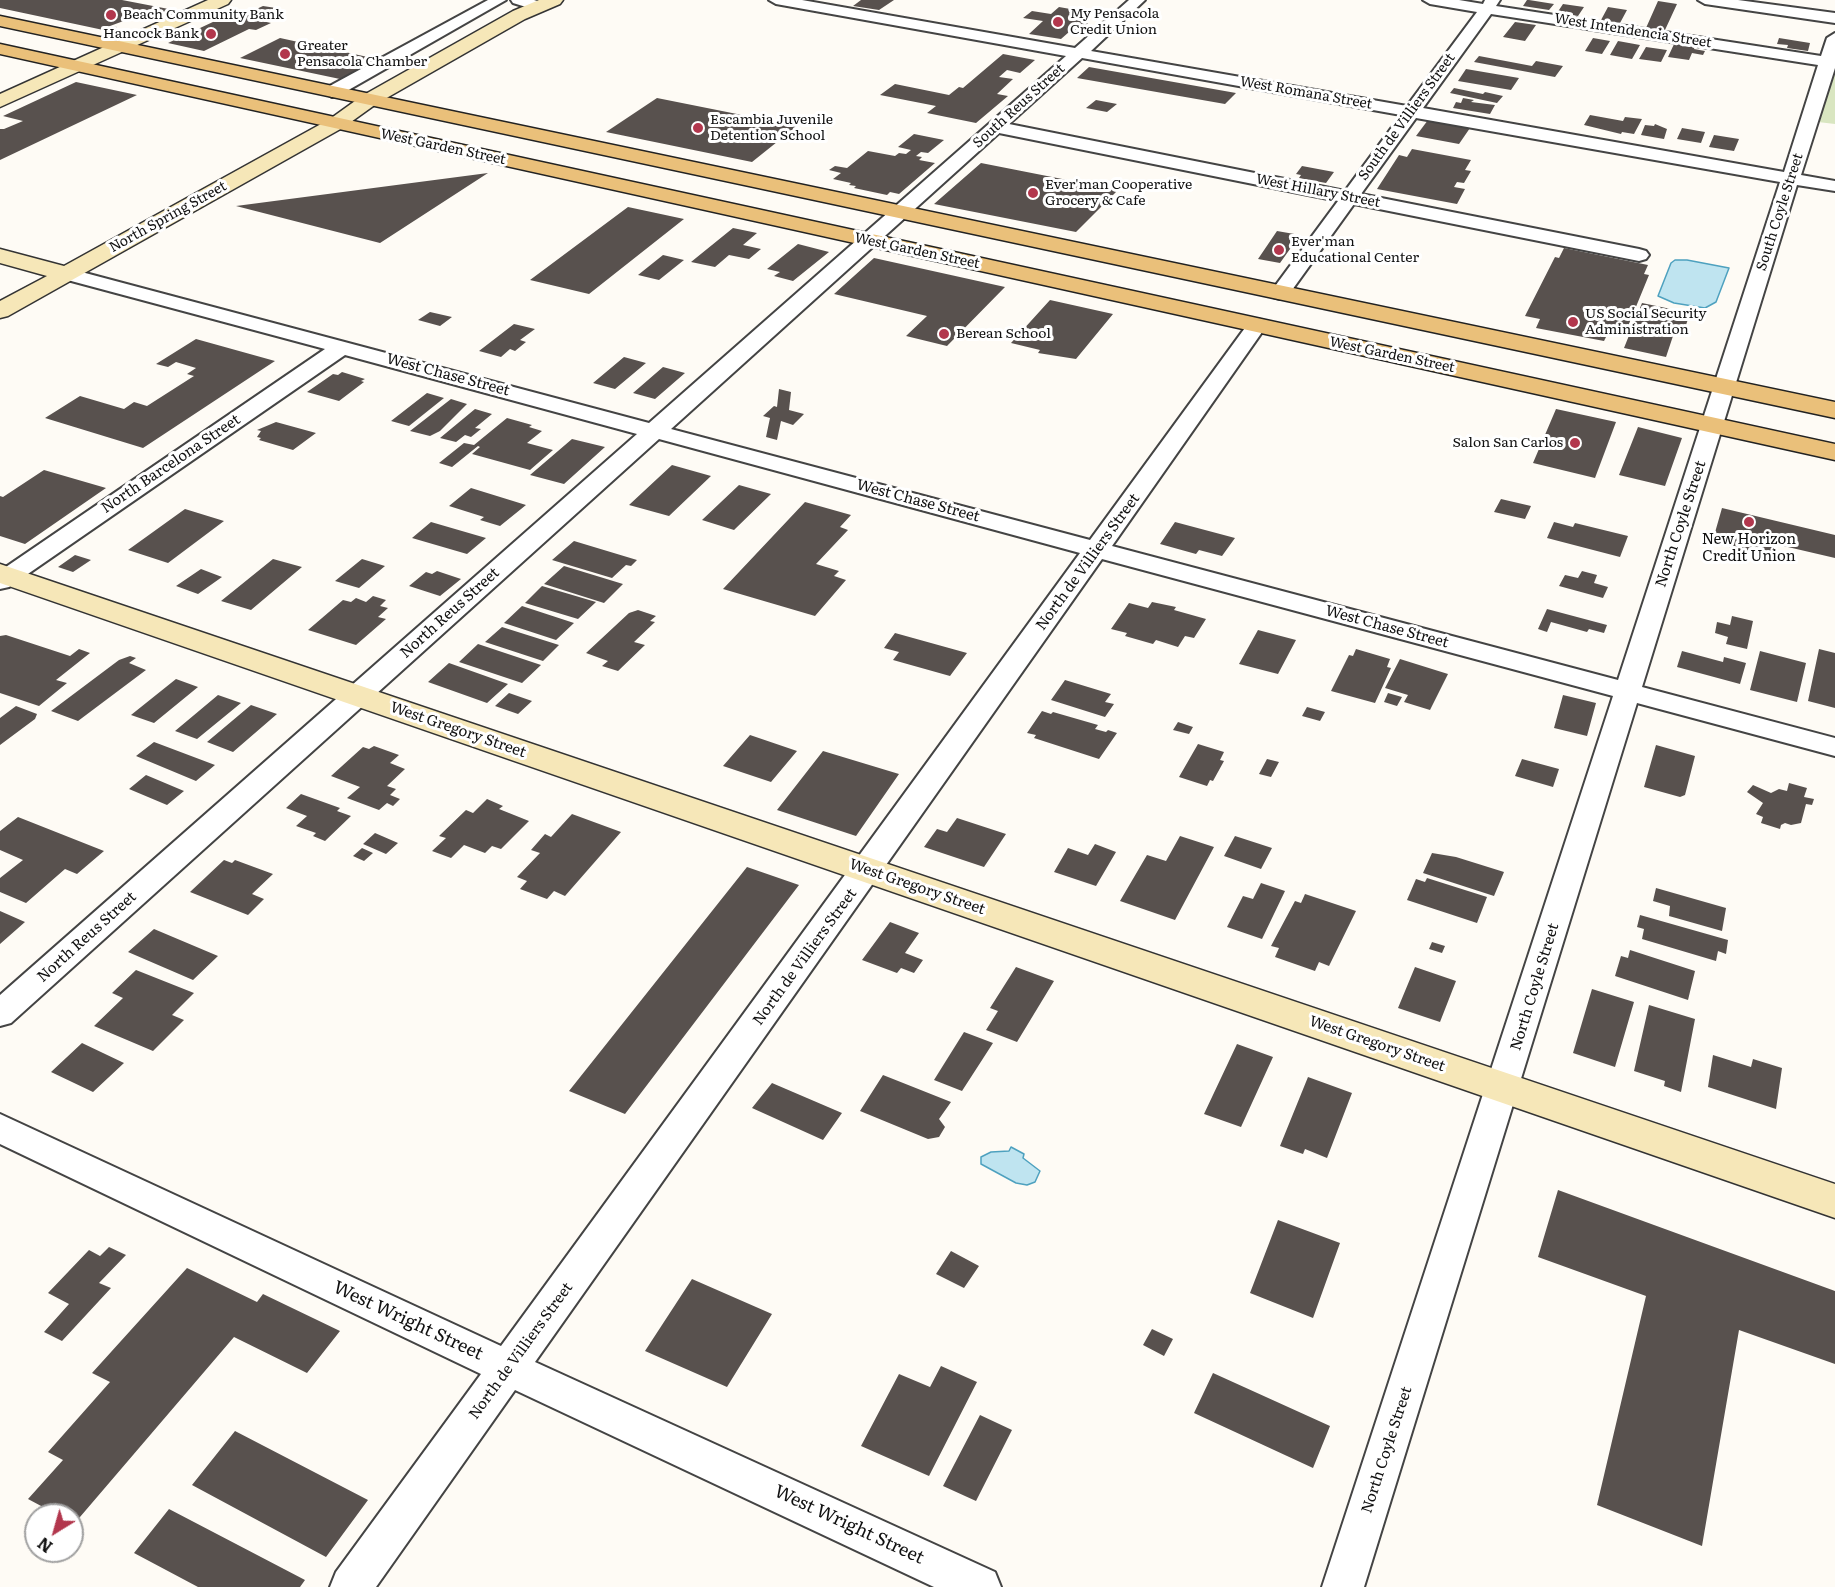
<!DOCTYPE html>
<html>
<head>
<meta charset="utf-8">
<style>
	body { margin:0 }
	#map { position:relative; width:1835px; height:1587px; overflow:hidden; background:#fefbf5; font-family:Literata,serif }
	canvas { display:block }
	.north { position:absolute; left:24px; top:1503px; width:60px; height:60px; box-sizing:border-box; background:#fff; border:2px solid #a0a0a0; border-radius:50%; rotate:217deg; font-size:16px; font-weight:700; line-height:24px; text-align:center; color:#111 }
	.north::after { content:''; display:block; margin:auto; width:21px; height:27px; background:#b2374d; clip-path:polygon(50% 0,100% 100%,50% 72%,0 100%) }
</style>
</head>
<body>
<div id="map">
<canvas width="1835" height="1587"></canvas>
<div class="north">N</div>
</div>
<script>
const context = document.querySelector('canvas').getContext('2d');
context.lineJoin = 'round';
function fillPath(path, color) {
  context.fillStyle = color;
  context.fill(path, 'evenodd');
}
function poly(rows) {
  const path = new Path2D();
  for (const r of rows) {
    path.moveTo(r[0], r[1]);
    for (let i = 2; i < r.length; i += 2) path.lineTo(r[i], r[i + 1]);
  }
  return path;
}
function strokePath(path, color, width, dash) {
  context.strokeStyle = color;
  context.lineWidth = width;
  context.lineCap = dash ? 'butt' : 'round';
  context.setLineDash(dash || []);
  context.stroke(path);
}
function write(font, color, halo, rows, align = 'center') {
  context.font = font + ' Literata,serif';
  context.lineWidth = 6;
  context.setLineDash([]);
  context.textBaseline = 'middle';
  context.strokeStyle = halo;
  context.fillStyle = color;
  for (const [text, x, y, turn = 0] of rows) {
    context.save();
    context.translate(x, y);
    context.rotate((+turn || 0) * Math.PI / 180);
    context.textAlign = isNaN(turn) ? turn : align;
    if (halo) context.strokeText(text, 0, 0);
    context.fillText(text, 0, 0);
    context.restore();
  }
}
fillPath(poly([
	[1835,68,1835,124,1818,122]
]), '#d9e6c1');
const water = poly([
	[1675,260,1687,260,1729,268,1716,302,1705,308,1674,303,1658,296,1671,263,1675,260],
	[1011,1147,1024,1154,1023,1158,1040,1171,1035,1182,1027,1185,1016,1183,981,1164,981,1157,991,1152,1009,1151,1011,1147]
]);
fillPath(water, '#bfe4f0');
strokePath(water, '#4ea1bf', 1.5);
fillPath(poly([
	[0,0,122,0,179,11,168,16,148,12,110,26,117,27,108,31,0,8],
	[861,0,894,0,879,10,853,6],
	[1527,0,1529,0,1554,4,1549,10,1523,6],
	[1658,1,1677,4,1665,30,1646,28],
	[1563,4,1584,7,1578,16,1557,13],
	[263,6,276,8,253,19,271,23,256,30,249,29,204,51,168,43,215,21,209,20,222,14,239,17],
	[1059,7,1093,13,1084,22,1088,23,1077,33,1069,32,1061,39,1029,34,1043,21,1023,18,1032,11,1051,14],
	[1608,7,1627,10,1620,23,1601,20],
	[1515,22,1536,25,1525,41,1503,37],
	[280,38,377,59,340,79,240,58],
	[1593,38,1610,41,1602,54,1585,51],
	[1779,38,1810,43,1808,51,1787,48,1788,45,1777,44],
	[1618,41,1640,45,1632,59,1610,55],
	[1675,42,1695,45,1694,49,1705,51,1703,55,1692,53,1689,60,1668,57],
	[1646,47,1667,50,1661,62,1639,59],
	[1003,54,1035,60,1020,73,1007,70,999,77,1013,79,997,94,1008,96,976,123,927,113,936,106,880,95,895,84,949,95,959,87,963,88],
	[1479,56,1532,66,1536,61,1563,66,1555,77,1474,62],
	[1089,67,1236,93,1225,104,1077,78],
	[1466,69,1519,78,1511,90,1458,81],
	[76,82,137,95,0,160,0,129,4,129,23,121,3,116],
	[1454,88,1483,94,1485,92,1503,96,1497,103,1450,93],
	[657,98,797,126,752,162,606,132],
	[1463,98,1474,100,1471,102,1495,105,1490,114,1453,108,1456,102,1461,103],
	[1096,100,1117,104,1107,112,1086,108],
	[1590,115,1623,121,1625,117,1642,119,1634,134,1622,132,1621,134,1584,125],
	[1428,120,1470,128,1459,144,1416,136],
	[1655,124,1667,129,1664,139,1641,135,1645,125,1654,126],
	[1682,128,1705,132,1701,143,1677,139],
	[914,134,944,140,928,153,921,152,916,156,922,157,919,160,935,163,899,194,890,192,887,195,854,188,856,186,849,185,851,183,833,179,841,173,829,170,835,166,847,168,868,151,895,156,899,153,906,154,911,150,898,147],
	[1714,135,1739,139,1734,151,1709,147],
	[1412,149,1471,160,1465,170,1471,171,1464,183,1457,182,1454,187,1465,189,1457,204,1377,189,1399,155,1407,157],
	[981,163,1118,190,1076,232,934,204],
	[1302,166,1334,172,1326,183,1299,178,1301,175,1296,174],
	[488,173,380,243,236,206],
	[628,207,684,219,589,294,530,280],
	[733,228,757,233,743,245,761,249,749,259,729,255,715,267,691,262],
	[1277,231,1300,235,1280,263,1258,259],
	[798,244,829,252,793,281,774,276,780,272,767,269],
	[1564,248,1648,265,1644,274,1649,275,1624,336,1608,333,1604,341,1536,328,1540,319,1525,316,1555,257,1559,258],
	[663,255,684,260,659,280,638,275],
	[874,258,1005,287,947,346,906,336,927,316,834,294],
	[1050,300,1113,314,1076,359,1038,353,1040,350,1011,343],
	[1642,303,1690,313,1685,328,1676,327,1666,357,1624,348],
	[430,312,452,317,440,326,418,320],
	[514,324,535,329,520,340,526,342,515,351,510,349,501,357,479,351],
	[196,339,275,361,143,448,45,418,80,396,124,409,134,402,147,406,194,376,187,374,196,368,176,362,168,367,156,364],
	[624,357,646,363,615,389,593,383],
	[663,367,685,373,655,399,633,393],
	[342,372,365,379,361,381,364,382,339,401,307,392,333,374,338,375],
	[779,389,791,392,789,410,804,414,793,425,781,421,777,440,766,437,770,418,763,416,774,406,777,407],
	[427,393,444,398,409,426,391,421],
	[451,399,467,404,440,431,430,436,410,431],
	[475,409,492,414,475,428,481,429,471,437,465,435,456,442,440,438],
	[1556,409,1616,422,1595,478,1533,463],
	[507,418,532,425,529,427,542,431,527,443,553,450,530,470,472,454,480,447,478,446,452,467,439,463,464,443,474,445],
	[276,422,316,433,293,450,259,440,261,438,257,437,261,431,257,430],
	[1638,427,1682,438,1665,486,1619,475],
	[572,439,605,447,564,484,530,475],
	[672,465,711,476,669,516,629,505],
	[44,470,106,488,25,544,0,536,0,496,3,497],
	[739,485,771,494,734,530,702,520],
	[471,488,526,505,500,526,480,520,484,517,449,506],
	[1501,499,1531,506,1525,519,1494,512],
	[805,502,851,515,840,527,848,530,816,564,839,571,834,576,846,580,815,616,723,589],
	[1722,508,1835,535,1835,558,1775,544,1772,557,1712,543],
	[185,509,224,521,168,563,128,550],
	[431,522,486,538,467,554,412,538],
	[1175,522,1235,538,1222,556,1199,550,1196,554,1160,544],
	[1554,522,1573,527,1575,523,1628,536,1620,557,1547,538],
	[574,541,637,560,631,566,626,565,612,578,552,560],
	[75,555,91,560,73,572,58,567],
	[273,559,302,567,251,610,221,601],
	[362,559,385,566,359,588,335,581],
	[564,566,623,584,604,603,544,584],
	[201,569,222,577,198,594,176,586],
	[437,571,461,579,440,596,409,586,426,572,432,574],
	[1582,571,1597,575,1594,583,1608,587,1603,598,1559,586,1565,575,1578,578],
	[542,586,596,602,578,619,525,603],
	[373,596,386,600,380,606,388,608,378,617,386,619,356,645,308,630,343,600,351,602,356,598,366,602],
	[1152,602,1176,607,1174,610,1206,619,1194,638,1185,636,1178,647,1156,640,1153,644,1125,636,1127,633,1111,629,1129,603,1148,608],
	[522,606,574,623,556,640,504,623],
	[1547,609,1607,625,1604,633,1589,629,1587,632,1551,622,1547,632,1538,629],
	[638,610,656,616,650,621,655,622,634,642,645,645,618,671,602,666,608,661,586,653,629,613],
	[1732,616,1753,621,1747,649,1726,644,1728,637,1715,633,1717,622,1730,625],
	[502,627,559,645,543,661,485,642],
	[1258,630,1296,640,1278,674,1239,664],
	[895,633,967,653,950,676,893,660,899,652,884,648],
	[6,635,70,656,79,649,90,653,56,680,67,683,39,706,0,693,0,636],
	[478,644,541,665,522,683,459,662],
	[1356,649,1390,659,1387,667,1391,668,1375,703,1331,691,1349,655,1353,656],
	[1819,649,1835,653,1835,708,1808,701],
	[1682,651,1723,662,1724,657,1746,663,1740,684,1677,667],
	[1760,651,1806,663,1797,702,1750,690],
	[130,656,136,658,129,663,146,670,78,721,51,711,119,660],
	[1400,659,1448,674,1430,710,1404,702,1408,695,1385,688],
	[449,663,508,684,487,703,428,682],
	[176,679,198,687,154,723,131,715],
	[1065,680,1111,694,1105,702,1114,704,1105,717,1051,700],
	[509,693,532,701,518,714,495,706],
	[1388,693,1402,697,1397,706,1384,702],
	[218,695,241,703,197,739,175,731],
	[1563,695,1596,703,1587,736,1554,728],
	[251,705,277,714,233,752,207,742],
	[16,706,37,714,35,719,0,745,0,718],
	[1307,707,1325,712,1320,721,1302,716],
	[1042,711,1051,714,1053,712,1098,725,1095,729,1106,732,1108,730,1117,733,1099,759,1034,738,1036,735,1027,733],
	[1178,722,1193,727,1189,734,1173,730],
	[750,735,797,751,771,782,723,766],
	[154,742,215,765,196,781,136,756],
	[1198,744,1224,752,1220,760,1224,761,1213,781,1210,780,1207,786,1179,777],
	[1656,745,1695,756,1685,795,1680,797,1644,787],
	[374,746,399,755,390,763,405,769,387,786,396,789,390,795,400,799,393,806,387,803,379,810,347,798,360,787,331,776,363,747,369,749],
	[823,751,899,774,856,836,777,810],
	[1267,759,1279,762,1271,777,1259,774],
	[1522,759,1559,769,1553,787,1515,776],
	[146,775,184,791,167,805,129,789],
	[1789,783,1807,788,1804,797,1814,799,1812,805,1806,804,1801,823,1791,825,1785,823,1781,825,1780,829,1761,823,1763,817,1756,814,1763,803,1747,792,1753,785,1771,793,1779,789,1787,791],
	[301,794,340,808,337,811,351,816,325,841,313,836,316,833,296,826,307,816,286,808],
	[487,799,503,806,499,809,529,821,501,849,492,846,485,853,464,845,451,858,432,851,446,838,439,836,466,810,473,813],
	[572,814,621,832,565,896,554,891,547,899,520,889,527,881,517,877,540,853,531,850,545,834,551,837],
	[18,817,104,851,77,874,65,869,26,903,0,892,0,878,23,860,0,850,0,831],
	[957,818,1006,834,984,867,924,847,937,829,947,832],
	[375,833,398,843,386,854,363,844],
	[1180,836,1214,847,1175,920,1120,901,1147,855,1166,861],
	[1235,836,1272,848,1261,869,1224,856],
	[1095,844,1116,852,1096,886,1054,872,1068,848,1088,855],
	[362,848,373,853,364,861,353,856],
	[1432,853,1456,857,1504,872,1494,896,1423,873],
	[224,860,232,863,235,860,273,874,252,894,264,899,248,915,190,892],
	[747,867,799,885,625,1114,569,1091],
	[1427,878,1487,897,1477,923,1407,900,1416,879,1425,882],
	[1261,883,1285,891,1262,939,1227,927,1243,896,1253,899],
	[1656,888,1726,908,1722,931,1669,916,1670,906,1653,901],
	[1305,894,1356,911,1329,966,1319,962,1315,971,1275,957,1279,948,1271,946,1295,901,1301,903],
	[0,911,25,922,0,944],
	[1640,915,1728,940,1726,954,1718,951,1716,961,1642,939,1644,929,1637,927],
	[890,922,919,933,905,953,923,960,914,973,901,968,897,973,862,960],
	[154,929,218,956,193,980,128,952],
	[1432,942,1445,946,1442,953,1429,949],
	[1630,950,1695,971,1688,1000,1615,976,1621,956,1628,958],
	[1016,967,1054,981,1017,1042,986,1030,998,1011,990,1008],
	[1415,967,1456,981,1440,1022,1398,1008],
	[136,970,194,993,172,1015,184,1020,153,1051,94,1026,123,998,112,993],
	[1592,989,1634,1002,1615,1067,1573,1053],
	[1649,1005,1695,1019,1681,1092,1664,1086,1665,1081,1634,1071],
	[964,1032,993,1043,962,1091,934,1080],
	[82,1043,124,1063,93,1092,51,1072],
	[1237,1044,1273,1057,1241,1127,1204,1114],
	[1713,1055,1751,1067,1753,1059,1782,1068,1776,1109,1708,1087],
	[883,1075,951,1102,939,1119,945,1127,939,1137,928,1139,860,1111],
	[1308,1077,1352,1093,1327,1158,1305,1149,1303,1154,1280,1146],
	[772,1083,842,1113,823,1140,752,1108],
	[1558,1190,1835,1291,1835,1364,1739,1330,1702,1546,1597,1505,1646,1296,1538,1257],
	[1278,1220,1340,1243,1313,1318,1250,1293],
	[109,1247,126,1255,99,1283,111,1288,62,1341,44,1332,69,1304,48,1293,89,1250,100,1256],
	[951,1251,979,1266,964,1288,936,1274],
	[187,1268,257,1302,263,1294,340,1331,307,1373,234,1337,74,1524,72,1523,72,1515,58,1515,28,1499,63,1460,48,1452,110,1382,92,1373],
	[692,1279,772,1314,727,1387,645,1351],
	[1152,1329,1173,1339,1164,1356,1143,1345],
	[941,1366,977,1382,929,1476,861,1446,899,1374,930,1387],
	[1213,1373,1330,1426,1313,1468,1194,1413],
	[980,1415,1012,1430,976,1501,943,1486],
	[235,1431,368,1500,326,1557,192,1485],
	[169,1509,305,1580,300,1587,198,1587,134,1553]
]), '#58514e');
const street = poly([
	[488,0,506,0,338,96,332,97,324,92,326,88,488,0],
	[511,0,534,0,544,3,547,6,539,11,513,3,511,0],
	[769,0,802,0,1075,48,1129,0,1145,0,1091,51,1407,106,1477,12,1430,4,1423,0,1459,0,1483,4,1485,0,1500,0,1496,6,1821,56,1827,38,1835,33,1835,68,1801,175,1835,181,1835,191,1797,185,1642,687,1835,738,1835,756,1637,703,1364,1587,1322,1587,1613,696,1102,559,535,1362,995,1572,1001,1587,934,1587,515,1390,376,1587,330,1587,336,1572,481,1374,0,1144,0,1114,501,1346,1080,553,659,439,11,1023,0,1026,0,995,637,434,345,355,9,587,0,589,0,571,325,349,60,278,57,274,60,270,74,270,649,423,1066,56,776,4,769,0],
	[1491,14,1818,65,1784,172,1423,108,1491,14],
	[1082,58,1401,115,1345,191,1009,124,1082,58],
	[1416,118,1780,182,1618,680,1112,546,1267,325,1264,321,1257,319,1250,321,1090,540,671,429,999,133,1338,201,1270,293,1273,297,1280,299,1287,297,1354,204,1639,261,1646,259,1649,255,1646,251,1639,249,1361,194,1416,118],
	[1698,0,1738,0,1835,13,1835,23,1705,4,1698,0]
]);
const secondary = poly([
	[208,0,231,0,228,4,0,107,0,94,208,0],
	[539,0,563,0,560,4,525,19,376,104,344,127,8,316,0,318,0,301,47,276,0,263,0,249,64,266,330,119,362,96,513,11,539,0],
	[0,564,1835,1184,1835,1218,0,583,0,564]
]);
const primary = poly([
	[0,16,1835,402,1835,418,0,26,0,16],
	[0,44,1835,444,1835,460,0,54,0,44]
]);
strokePath(street, '#444', 4);
strokePath(secondary, '#333', 3);
strokePath(primary, '#222', 3);
fillPath(street, '#fff');
fillPath(secondary, '#f6e7b8');
fillPath(primary, '#eac07a');
for (const [x, y, r, color] of [
	[111,15,6,"#b2374d"],
	[1058,22,6,"#b2374d"],
	[211,34,6,"#b2374d"],
	[285,54,6,"#b2374d"],
	[698,128,6,"#b2374d"],
	[1033,193,6,"#b2374d"],
	[1279,250,6,"#b2374d"],
	[1573,322,6,"#b2374d"],
	[944,334,6,"#b2374d"],
	[1575,443,6,"#b2374d"],
	[1749,522,6,"#b2374d"]
]) {
  const dot = new Path2D();
  dot.arc(x, y, r, 0, 2 * Math.PI);
  context.fillStyle = color;
  context.fill(dot);
  strokePath(dot, '#fff', 2);
}
write('14px', '#111', '#fff', [
	["My Pensacola",1070,14],
	["Credit Union",1070,30],
	["Beach Community Bank",123,15],
	["Hancock Bank",199,34,"right"],
	["Greater",297,46],
	["Pensacola Chamber",297,62],
	["Escambia Juvenile",710,120],
	["Detention School",710,136],
	["Ever'man Cooperative",1045,185],
	["Grocery & Cafe",1045,201],
	["Ever'man",1291,242],
	["Educational Center",1291,258],
	["US Social Security",1585,314],
	["Administration",1585,330],
	["Berean School",956,334],
	["Salon San Carlos",1563,443,"right"]
], 'left');
write('14px', '#111', '#fff', [
	["West Intendencia Street",1633,31,9],
	["West Romana Street",1306,93,10],
	["South Reus Street",1019,106,-42],
	["South de Villiers Street",1407,117,-54],
	["West Garden Street",443,147,12],
	["West Hillary Street",1318,191,11],
	["South Coyle Street",1780,212,-72],
	["North Spring Street",168,217,-29],
	["West Garden Street",917,251,12],
	["West Garden Street",1392,355,12]
]);
write('15px', '#111', '#fff', [
	["West Chase Street",448,375,15],
	["North Barcelona Street",171,464,-34],
	["West Chase Street",918,501,15],
	["North Coyle Street",1681,524,-72],
	["North de Villiers Street",1088,562,-54],
	["North Reus Street",450,613,-42],
	["West Chase Street",1387,627,15],
	["West Gregory Street",458,730,19],
	["West Gregory Street",917,887,19],
	["North Reus Street",87,937,-42],
	["North de Villiers Street",805,957,-54],
	["North Coyle Street",1535,987,-73],
	["West Gregory Street",1377,1044,19],
	["North de Villiers Street",521,1351,-54],
	["North Coyle Street",1387,1450,-72]
]);
write('15px', '#111', '#fff', [
	["New Horizon",1749,540],
	["Credit Union",1749,557]
]);
write('18px', '#111', '#fff', [
	["West Wright Street",408,1321,25],
	["West Wright Street",849,1525,25]
]);
</script>
</body>
</html>
